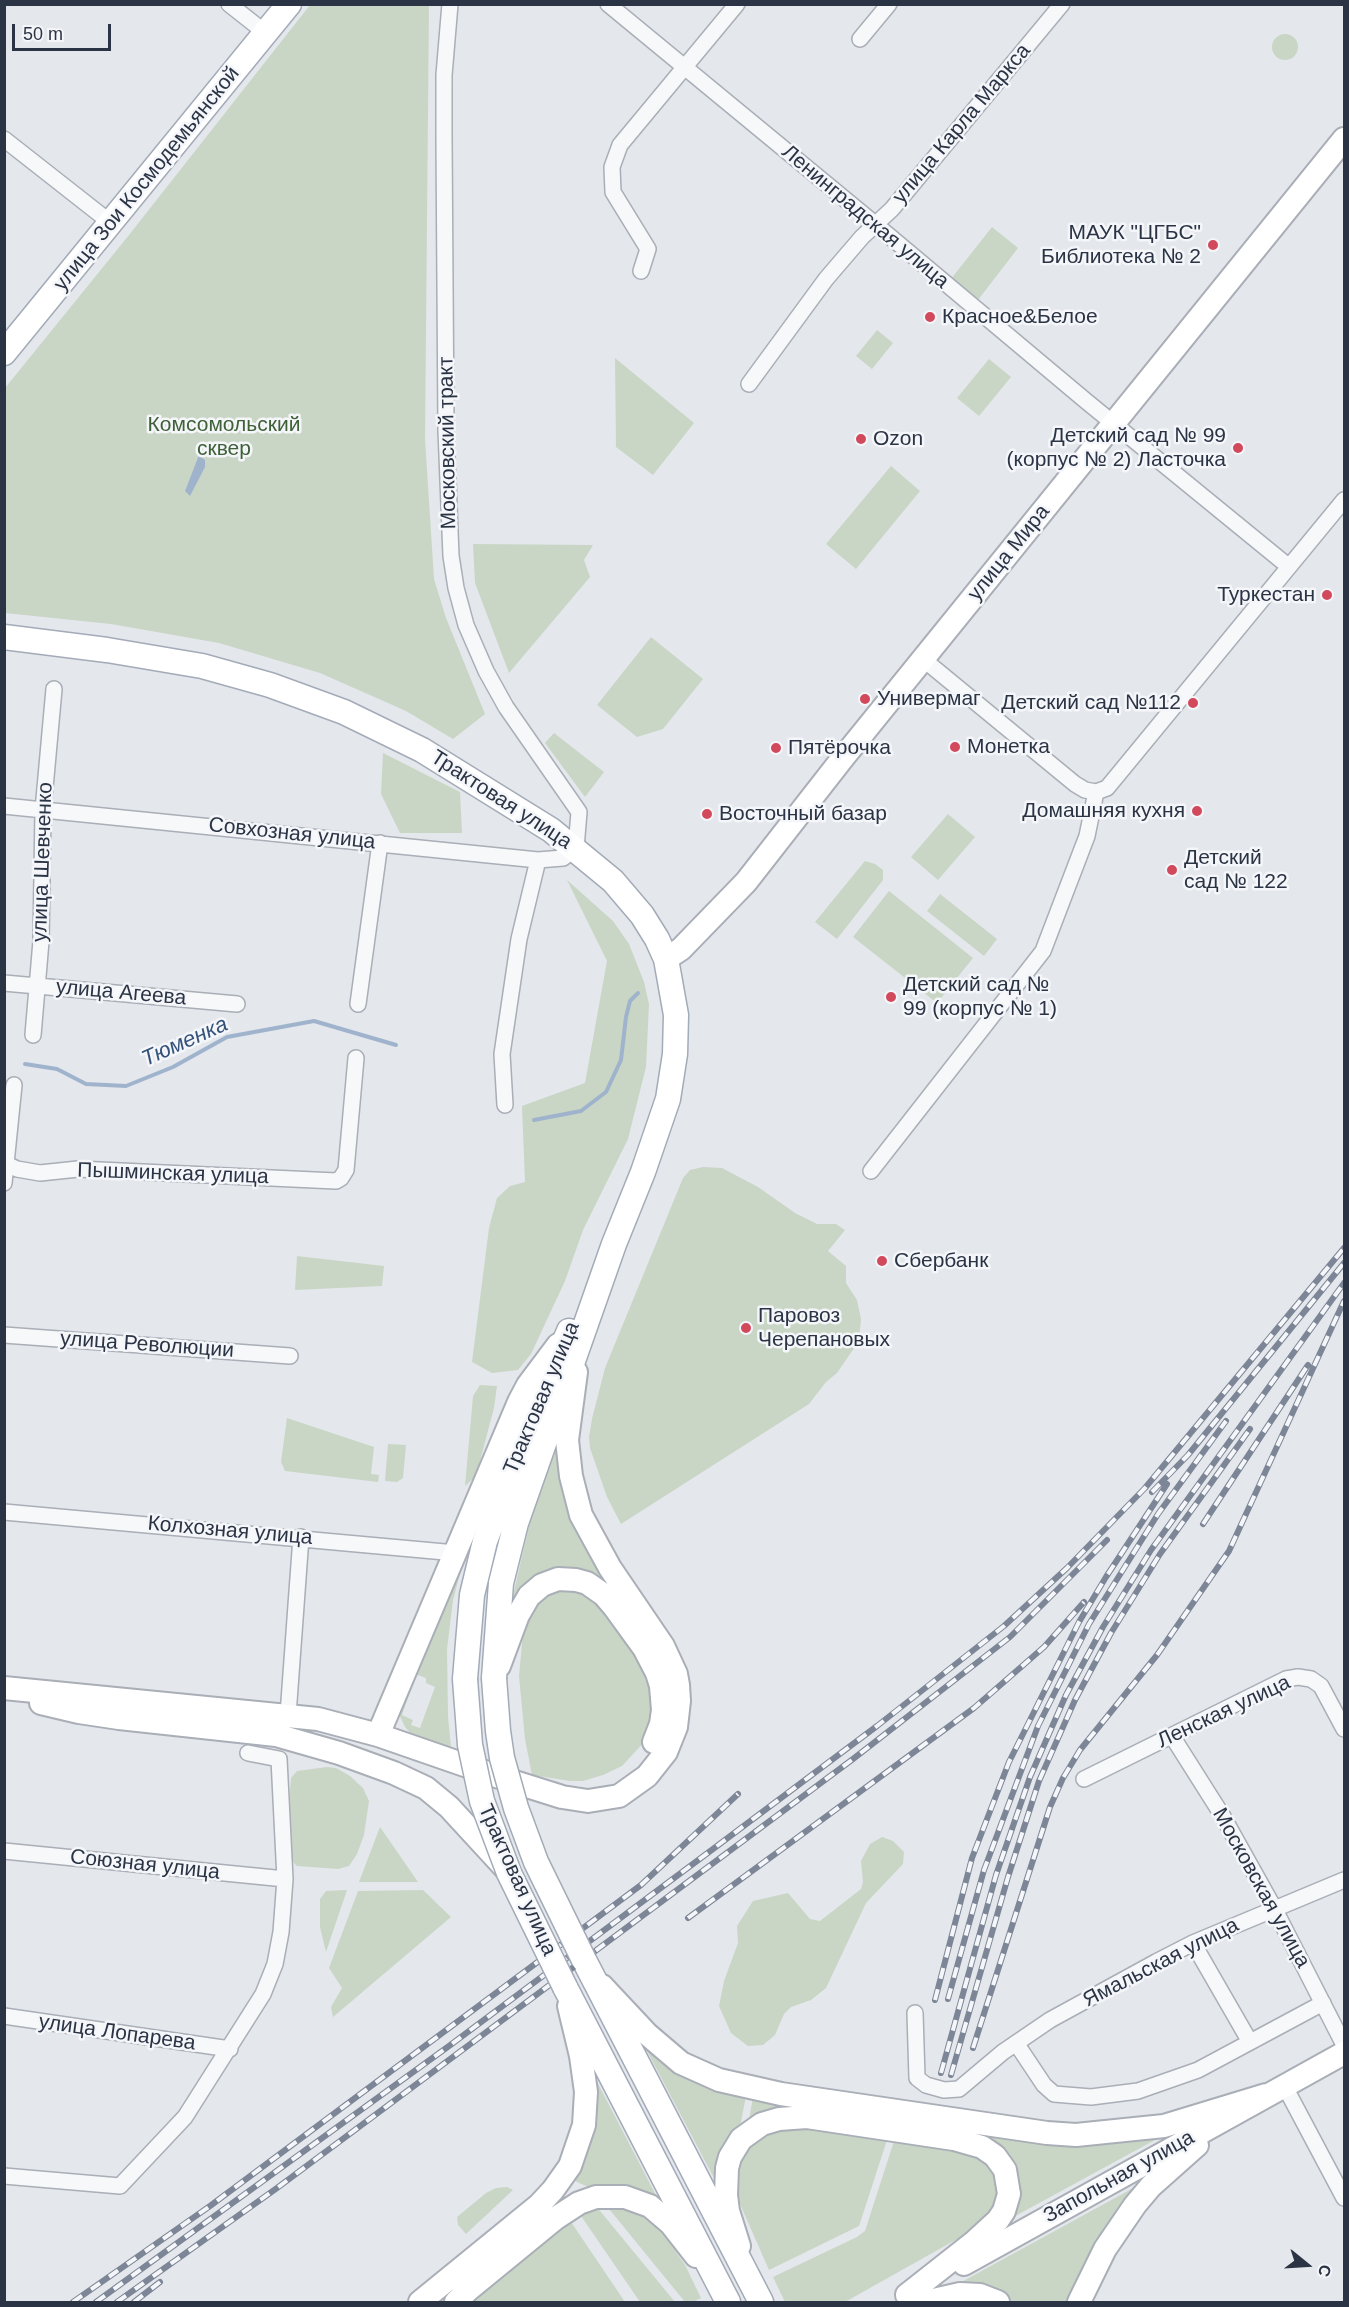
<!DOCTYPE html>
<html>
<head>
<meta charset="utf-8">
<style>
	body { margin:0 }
	#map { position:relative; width:1349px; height:2307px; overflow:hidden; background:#e4e7ec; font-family:Arial,sans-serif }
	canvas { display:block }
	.frame { position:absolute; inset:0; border:6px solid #2b3445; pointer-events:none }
	.north { position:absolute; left:1277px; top:2235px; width:60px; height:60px; -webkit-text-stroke:4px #f4f6f9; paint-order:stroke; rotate:108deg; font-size:16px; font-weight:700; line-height:24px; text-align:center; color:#2b3445 }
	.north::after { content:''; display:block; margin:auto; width:21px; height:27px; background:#2b3445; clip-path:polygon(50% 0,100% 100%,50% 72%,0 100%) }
	.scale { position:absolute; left:12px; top:24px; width:99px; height:27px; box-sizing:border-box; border:3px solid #2b3445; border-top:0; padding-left:8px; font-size:18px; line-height:21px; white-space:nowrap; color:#2b3445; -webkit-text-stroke:4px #f4f6f9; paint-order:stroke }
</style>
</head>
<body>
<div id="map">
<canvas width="1349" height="2307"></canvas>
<div class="frame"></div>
<div class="north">С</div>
<div class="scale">50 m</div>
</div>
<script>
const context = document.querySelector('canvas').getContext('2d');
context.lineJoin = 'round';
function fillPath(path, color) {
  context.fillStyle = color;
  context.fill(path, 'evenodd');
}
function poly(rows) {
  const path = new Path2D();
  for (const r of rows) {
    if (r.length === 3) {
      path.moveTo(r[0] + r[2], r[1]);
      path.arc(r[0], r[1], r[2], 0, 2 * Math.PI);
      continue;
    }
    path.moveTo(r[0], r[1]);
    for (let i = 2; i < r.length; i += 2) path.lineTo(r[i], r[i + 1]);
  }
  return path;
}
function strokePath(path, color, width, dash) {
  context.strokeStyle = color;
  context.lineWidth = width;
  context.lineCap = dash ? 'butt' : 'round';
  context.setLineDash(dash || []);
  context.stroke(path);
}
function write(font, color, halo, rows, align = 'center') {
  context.font = font + ' Arial,sans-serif';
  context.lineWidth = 5;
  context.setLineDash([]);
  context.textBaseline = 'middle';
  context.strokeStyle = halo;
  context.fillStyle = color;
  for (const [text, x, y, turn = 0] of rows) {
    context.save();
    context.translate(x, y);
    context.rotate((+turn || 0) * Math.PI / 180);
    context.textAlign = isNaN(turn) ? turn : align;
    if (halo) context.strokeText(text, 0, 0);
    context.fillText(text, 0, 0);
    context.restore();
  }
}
fillPath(poly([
	[310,5,429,5,425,439,434,579,446,618,485,714,453,739,406,711,320,673,219,643,111,624,5,613,5,388,129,235],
	[1285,47,13],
	[992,227,1018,248,978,300,951,279],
	[877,330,893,343,872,369,856,356],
	[615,358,694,423,653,475,616,447],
	[989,359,1011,377,979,416,957,398],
	[891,466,920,491,856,569,826,544],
	[473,544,593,545,584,560,590,577,509,673,475,583],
	[651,637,703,679,663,729,637,737,597,705],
	[554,733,604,772,585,797,545,743],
	[383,753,460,792,462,833,400,833,381,794],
	[948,814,975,837,938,880,911,857],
	[865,861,875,864,883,870,883,880,837,939,815,922],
	[567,880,613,921,629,944,644,982,649,1004,646,1067,628,1139,583,1230,565,1281,531,1354,518,1370,492,1373,472,1362,489,1228,497,1198,510,1186,525,1182,522,1106,585,1083,607,961],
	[889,891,973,958,937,1003,853,937],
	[940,894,997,939,984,956,927,911],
	[703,1167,722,1168,758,1187,795,1213,817,1224,836,1224,845,1230,828,1251,846,1266,846,1283,857,1300,861,1319,859,1341,837,1373,826,1382,809,1404,621,1524,607,1497,590,1448,589,1437,592,1419,605,1368,683,1178,690,1170],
	[297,1256,384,1266,382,1286,295,1290],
	[480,1385,497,1386,494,1408,476,1476,465,1486,473,1396],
	[287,1418,374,1447,371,1474,379,1475,378,1482,285,1471,281,1462],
	[557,1440,613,1587,523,1588,512,1600,532,1513],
	[388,1444,406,1445,403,1478,397,1482,385,1481],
	[467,1548,453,1600,447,1649,448,1717,451,1747,411,1734,405,1727,397,1710,407,1678,414,1681,402,1715,413,1720,411,1725,420,1728,435,1687,426,1683,426,1678,410,1672],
	[555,1589,578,1589,603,1607,649,1675,653,1712,646,1740,622,1766,603,1775,583,1781,570,1781,532,1775,525,1739,519,1676,523,1633,534,1605],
	[327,1767,336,1768,350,1776,363,1788,369,1801,364,1835,357,1854,349,1866,338,1869,297,1866,291,1860,288,1817,291,1778,297,1771],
	[380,1827,418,1882,359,1882],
	[882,1837,893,1841,904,1852,903,1864,866,1903,826,1988,811,2000,791,2007,784,2014,775,2035,763,2045,748,2046,731,2033,719,2006,724,1981,738,1943,737,1926,753,1901,788,1893,810,1919,820,1921,861,1889,863,1882,861,1861,870,1844],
	[347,1890,326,1952,320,1927,320,1899,326,1891],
	[423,1890,451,1917,333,2017,331,2007,342,1988,329,1968,358,1891],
	[645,2047,746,2096,740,2127,716,2170,715,2180],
	[594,2076,659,2201,629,2187,608,2185,590,2188,571,2179],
	[753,2097,812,2107,749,2120],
	[922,2122,1164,2135,1008,2220,1016,2173],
	[800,2125,888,2137,859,2226,769,2270,740,2204,736,2172,743,2153,764,2133],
	[895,2138,965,2148,992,2163,1001,2195,984,2224,845,2302,785,2302,773,2277,857,2237,865,2231],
	[1146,2181,1072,2302,1012,2302,1003,2295,956,2285],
	[507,2187,513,2190,466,2234,458,2225,457,2217,486,2193,496,2188],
	[605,2204,614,2204,643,2213,659,2227,685,2265,701,2298,693,2302,685,2302],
	[596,2206,675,2302,640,2302,579,2213],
	[569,2219,625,2302,467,2302]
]), '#c9d6c5');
fillPath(poly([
	[199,455,205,460,205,467,190,496,185,491]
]), '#9fb4cc');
strokePath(poly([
	[25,1064,57,1069,86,1084,126,1086,173,1067,227,1037,314,1021,396,1045],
	[534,1120,581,1111,606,1092,621,1060,626,1017,630,1001,638,993]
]), '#9fb4cc', 4);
const street = poly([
	[229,4,267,34],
	[608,4,875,224,1086,401,1288,566],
	[860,39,889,4],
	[4,139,111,223],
	[641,271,648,249,613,192,612,167,620,145,737,4],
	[749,384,826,279,862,237,892,209,1062,4],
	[923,659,1075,784,1085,790,1096,792,1107,788,1344,500],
	[4,806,538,860,563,858,576,848,579,812,506,707,486,671,466,625,456,588,451,556,446,430,444,139,444,75,450,4],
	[4,983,237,1004],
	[358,1004,380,843],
	[33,1035,41,941,43,810,54,689],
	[505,1105,502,1054,519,939,538,860],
	[4,1163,17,1169,40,1173,78,1169,336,1181,341,1178,346,1170,356,1058],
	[871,1171,1043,951,1087,836,1096,792],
	[4,1183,14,1085],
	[4,1335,290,1356],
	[4,1512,456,1553],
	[288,1715,301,1537],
	[1172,1736,1222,1815,1274,1908,1344,2045],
	[1084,1779,1286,1679,1298,1677,1311,1679,1321,1686,1344,1729],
	[4,1851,285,1879],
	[1193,1943,1250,2042],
	[915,2013,917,2078,926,2085,944,2090,959,2089,1003,2052,1050,2020,1156,1962,1193,1943,1344,1880],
	[4,2016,230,2049],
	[1016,2043,1044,2085,1054,2094,1091,2097,1138,2091,1198,2070,1323,2003],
	[1284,2085,1344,2198],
	[4,2176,120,2186,185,2117,263,1994,275,1964,281,1932,285,1879,279,1759,248,1753]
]);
const secondary = poly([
	[666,959,681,949,746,882,842,759,1344,139],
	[499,1666,518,1615,529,1596,542,1585,558,1579,576,1580,587,1583,604,1595,615,1608,644,1648,657,1673,661,1686,663,1710,661,1724,654,1742],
	[4,1688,318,1719,378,1735,508,1780,562,1797,588,1801,619,1796,647,1776,666,1752,676,1727,679,1701,678,1685,676,1674,663,1646,610,1568,581,1515,571,1476,567,1440,576,1372],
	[41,1703,79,1712,119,1718,276,1735,339,1753,394,1773,426,1788,449,1807,507,1870],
	[378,1735,519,1402,528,1385,558,1345],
	[602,1986,647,2034,681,2063,719,2080,781,2094,1047,2133,1076,2135,1164,2126,1266,2095],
	[739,2246,728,2211,726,2195,727,2168,730,2157,741,2139,762,2124,779,2119,807,2117,954,2139,982,2147,995,2156,1005,2170,1009,2194,1004,2211,998,2220,973,2243,907,2295],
	[964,2264,1344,2053],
	[420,2302,539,2205,553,2190,570,2166,584,2125,586,2092,581,2056,569,2006],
	[456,2302,468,2290,556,2218,579,2203,596,2197,625,2197,650,2206,671,2224,696,2256],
	[925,2302,960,2294,980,2295,998,2302],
	[1079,2302,1105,2249,1135,2205,1151,2186,1197,2145]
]);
const primary = poly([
	[4,353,289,4],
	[4,637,107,650,202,666,270,685,344,712,422,750,551,830,613,881,642,915,657,939,666,959,676,1015,675,1054,668,1099,643,1172,614,1244,516,1523,501,1583,494,1678],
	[465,1679,472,1595,485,1541,528,1427,569,1331],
	[584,1960,761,2302],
	[565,1987,728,2302]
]);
strokePath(street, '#a9aeb7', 18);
strokePath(secondary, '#a9aeb7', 26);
strokePath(primary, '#a3abb8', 27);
strokePath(street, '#f7f8fa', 15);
strokePath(secondary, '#fff', 22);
strokePath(primary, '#fff', 24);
const rail = poly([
	[1152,1492,1188,1455,1344,1263],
	[1203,1524,1308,1365],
	[688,1918,974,1708,1044,1647,1084,1602],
	[948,1999,984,1870,1038,1726,1089,1624,1158,1514,1226,1421],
	[935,2000,972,1858,1009,1762,1079,1622,1106,1577,1167,1484],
	[973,2048,1050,1807,1063,1778,1080,1750,1157,1655,1229,1551,1344,1301],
	[941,2073,996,1875,1030,1777,1066,1695,1103,1627,1151,1550,1344,1283],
	[951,2075,1008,1877,1039,1781,1075,1700,1111,1633,1160,1554,1250,1429],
	[73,2302,210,2206,641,1885,738,1794],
	[96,2302,449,2046,713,1849,877,1726,1004,1626,1067,1568,1145,1488,1344,1248],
	[117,2302,277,2188,853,1759,1010,1637,1107,1540],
	[134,2302,160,2282]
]);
strokePath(rail, '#7d8696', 6);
strokePath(rail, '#f4f6f9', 4, [11]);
const primaryBridge = poly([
	[494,1678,498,1731,502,1758,516,1808,536,1862,584,1960],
	[465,1679,470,1745,482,1801,509,1873,565,1987]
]);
strokePath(primaryBridge, '#a3abb8', 27, []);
strokePath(primaryBridge, '#fff', 24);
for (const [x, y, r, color] of [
	[1213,245,6,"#d1495b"],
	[930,317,6,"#d1495b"],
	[861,439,6,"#d1495b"],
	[1238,448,6,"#d1495b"],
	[1327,595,6,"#d1495b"],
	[865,699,6,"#d1495b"],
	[1193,703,6,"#d1495b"],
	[955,747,6,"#d1495b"],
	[776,748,6,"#d1495b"],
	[1197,811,6,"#d1495b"],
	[707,814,6,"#d1495b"],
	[1172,870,6,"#d1495b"],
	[891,997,6,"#d1495b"],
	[882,1261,6,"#d1495b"],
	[746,1328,6,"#d1495b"]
]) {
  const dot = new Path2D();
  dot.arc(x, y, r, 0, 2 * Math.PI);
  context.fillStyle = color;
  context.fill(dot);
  strokePath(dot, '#f4f6f9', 2);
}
write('21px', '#2b3445', '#f4f6f9', [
	["улица Карла Маркса",962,124,-50],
	["улица Зои Космодемьянской",147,179,-51],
	["Ленинградская улица",865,217,40],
	["Московский тракт",448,443,-91],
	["улица Мира",1009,553,-51],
	["Трактовая улица",501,800,33],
	["Совхозная улица",292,834,6],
	["улица Шевченко",43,862,-88],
	["улица Агеева",121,993,5],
	["Пышминская улица",173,1174,2],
	["улица Революции",147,1345,4],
	["Трактовая улица",542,1398,-67],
	["Колхозная улица",230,1531,5],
	["Ленская улица",1224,1712,-25],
	["Союзная улица",145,1865,6],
	["Трактовая улица",517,1880,66],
	["Московская улица",1261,1888,61],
	["Ямальская улица",1161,1963,-27],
	["улица Лопарева",117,2033,8],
	["Запольная улица",1119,2177,-29]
]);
write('21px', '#2b3445', '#f4f6f9', [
	["МАУК \"ЦГБС\"",1201,233,"right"],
	["Библиотека № 2",1201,257,"right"],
	["Красное&Белое",942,317],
	["Детский сад № 99",1226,436,"right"],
	["(корпус № 2) Ласточка",1226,460,"right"],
	["Ozon",873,439],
	["Туркестан",1315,595,"right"],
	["Универмаг",877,699],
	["Детский сад №112",1181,703,"right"],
	["Монетка",967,747],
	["Пятёрочка",788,748],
	["Домашняя кухня",1185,811,"right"],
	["Восточный базар",719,814],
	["Детский",1184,858],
	["сад № 122",1184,882],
	["Детский сад №",903,985],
	["99 (корпус № 1)",903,1009],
	["Сбербанк",894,1261],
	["Паровоз",758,1316],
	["Черепановых",758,1340]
], 'left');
write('21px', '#3f6138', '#f4f6f9', [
	["Комсомольский",224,425],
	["сквер",224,449]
]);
write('italic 22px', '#34527a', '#f4f6f9', [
	["Тюменка",185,1042,-24]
]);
</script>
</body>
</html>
